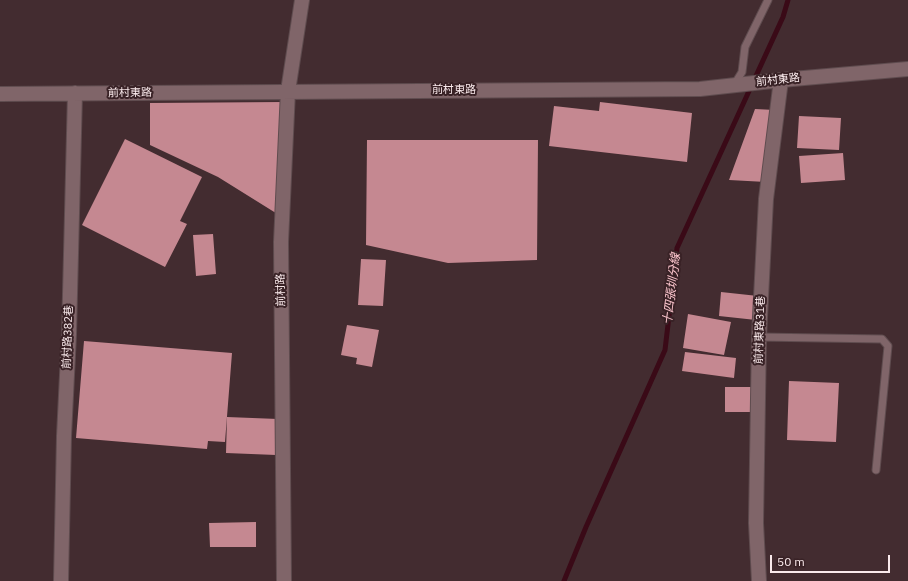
<!DOCTYPE html>
<html>
<head>
<meta charset="utf-8">
<style>
	body { margin:0 }
	#map { position:relative; width:908px; height:581px; overflow:hidden; background:#432c30; font-family:"IBM Plex Sans",sans-serif }
	canvas { display:block }
	.scale { position:absolute; left:770px; top:555px; width:120px; height:18px; box-sizing:border-box; border:2px solid #faeaec; border-top:0; padding-left:5px; font-size:12px; line-height:14px; white-space:nowrap; color:#faeaec; -webkit-text-stroke:3px #392226; paint-order:stroke }
</style>
</head>
<body>
<div id="map">
<canvas width="908" height="581"></canvas>
<div class="scale">50 m</div>
</div>
<script>
const context = document.querySelector('canvas').getContext('2d');
context.lineJoin = 'round';
function poly(rows) {
  const path = new Path2D();
  for (const r of rows) {
    path.moveTo(r[0], r[1]);
    for (let i = 2; i < r.length; i += 2) path.lineTo(r[i], r[i + 1]);
  }
  return path;
}
function strokePath(path, color, width, dash) {
  context.strokeStyle = color;
  context.lineWidth = width;
  context.lineCap = dash ? 'butt' : 'round';
  context.setLineDash(dash || []);
  context.stroke(path);
}
function fillPath(path, color) {
  context.fillStyle = color;
  context.fill(path, 'evenodd');
}
function write(font, color, halo, rows, align = 'center') {
  context.font = font + ' "IBM Plex Sans","Noto Sans TC",sans-serif';
  context.lineWidth = 4;
  context.setLineDash([]);
  context.textBaseline = 'middle';
  context.strokeStyle = halo;
  context.fillStyle = color;
  for (const [text, x, y, turn = 0] of rows) {
    context.save();
    context.translate(x, y);
    context.rotate((+turn || 0) * Math.PI / 180);
    context.textAlign = isNaN(turn) ? turn : align;
    if (halo) context.strokeText(text, 0, 0);
    context.fillText(text, 0, 0);
    context.restore();
  }
}
strokePath(poly([
	[564,581,586,527,665,350,677,248,783,17,788,0]
]), '#3a0a17', 5);
fillPath(poly([
	[283,102,279,215,218,177,150,145,150,103],
	[600,102,692,113,687,162,549,146,554,106,599,111],
	[755,109,775,110,766,182,729,180],
	[799,116,841,118,839,150,797,148],
	[125,139,202,177,180,221,187,224,165,267,82,225],
	[367,140,538,140,537,260,448,263,366,245],
	[843,153,845,180,801,183,799,156],
	[213,234,216,274,196,276,193,235],
	[361,259,386,260,383,306,358,305],
	[721,292,758,296,756,320,719,316],
	[688,314,731,322,724,355,683,348],
	[347,325,379,330,372,367,356,364,357,358,341,355],
	[84,341,232,353,225,442,208,441,207,449,76,438],
	[685,352,736,358,734,378,682,371],
	[789,381,839,383,836,442,787,440],
	[725,387,754,387,754,412,725,412],
	[227,417,278,419,276,455,226,453],
	[256,522,256,547,210,547,209,523]
]), '#c58891');
const service = poly([
	[734,85,742,72,745,47,768,0],
	[759,337,882,339,888,346,876,470]
]);
const minor = poly([
	[0,94,700,89,781,80,908,69],
	[61,581,64,436,69,334,75,93],
	[284,581,281,242,288,91,302,0],
	[759,581,756,523,759,337,766,199,781,80]
]);
strokePath(service, '#5f4c4f', 9);
strokePath(minor, '#5f4c4f', 16);
strokePath(service, '#806569', 7);
strokePath(minor, '#806569', 14);
write('11px', '#faeaec', '#392226', [
	["前村東路",778,80,-6],
	["前村東路",454,90],
	["前村東路",130,93,-1],
	["前村路",281,290,-91],
	["前村東路31巷",760,330,-88],
	["前村路382巷",68,337,-88]
]);
write('italic 12px', '#fdc6ce', '#392226', [
	["十四張圳分線",672,289,-83]
]);
</script>
</body>
</html>
